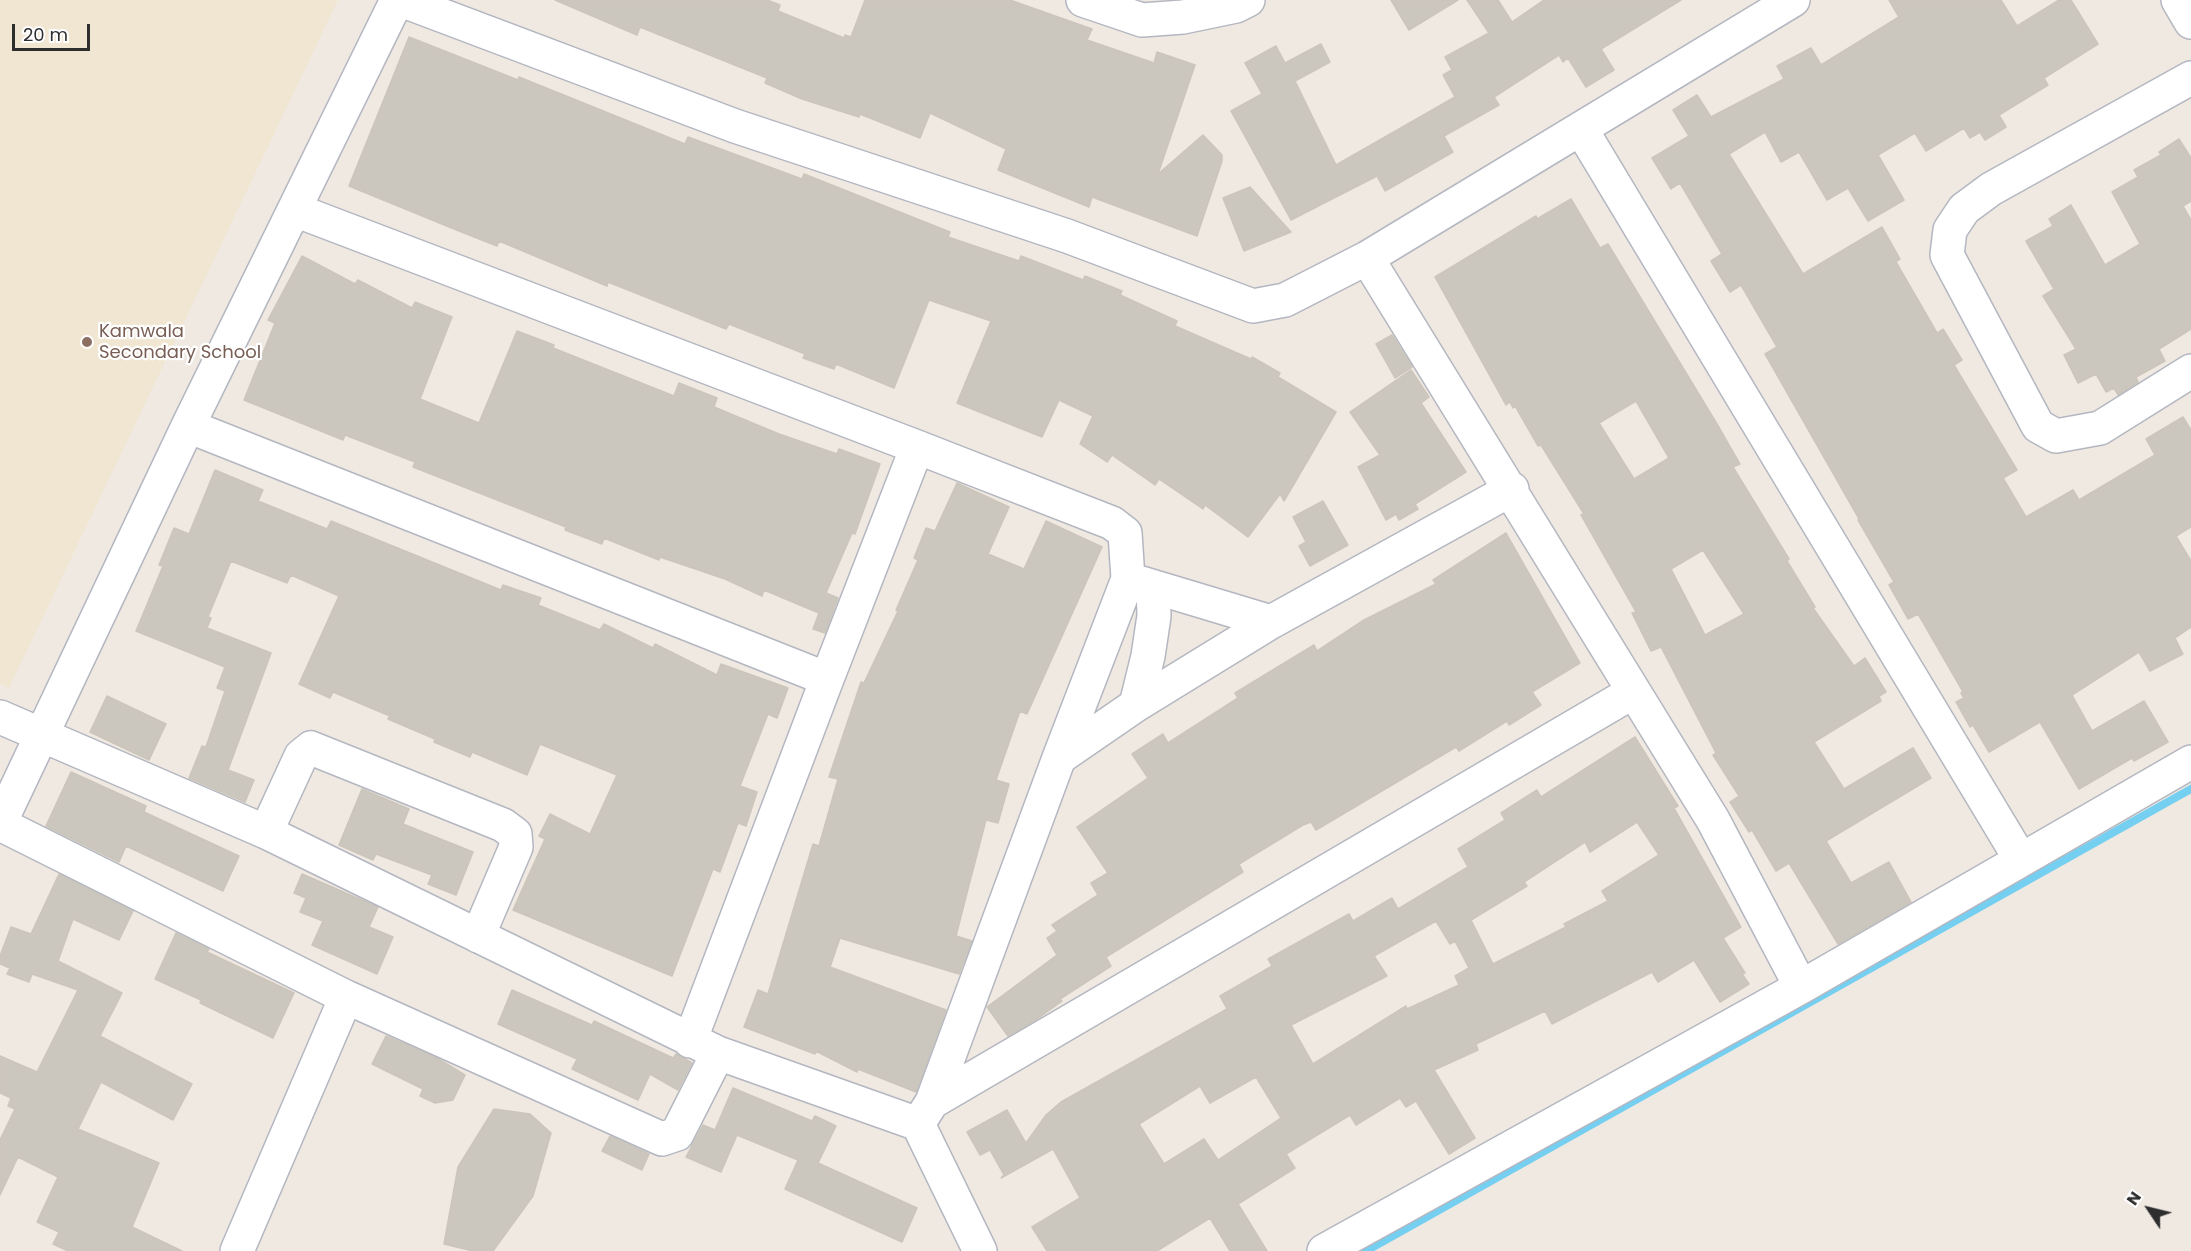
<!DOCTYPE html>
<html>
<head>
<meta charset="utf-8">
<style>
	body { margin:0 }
	#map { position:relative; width:2191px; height:1251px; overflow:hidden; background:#efe9e1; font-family:Poppins,sans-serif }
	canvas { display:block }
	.north { position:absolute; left:2119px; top:1179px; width:60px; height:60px; -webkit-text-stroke:4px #fff; paint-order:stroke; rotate:305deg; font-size:16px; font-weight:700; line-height:24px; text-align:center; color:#2e2e2e }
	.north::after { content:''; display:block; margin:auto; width:21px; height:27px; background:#2e2e2e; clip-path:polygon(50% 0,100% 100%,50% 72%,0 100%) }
	.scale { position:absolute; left:12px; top:24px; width:78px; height:27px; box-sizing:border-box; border:3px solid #2e2e2e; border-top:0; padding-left:8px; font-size:18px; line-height:21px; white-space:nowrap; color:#2e2e2e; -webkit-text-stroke:4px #fff; paint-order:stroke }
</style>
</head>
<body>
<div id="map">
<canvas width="2191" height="1251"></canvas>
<div class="north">N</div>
<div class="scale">20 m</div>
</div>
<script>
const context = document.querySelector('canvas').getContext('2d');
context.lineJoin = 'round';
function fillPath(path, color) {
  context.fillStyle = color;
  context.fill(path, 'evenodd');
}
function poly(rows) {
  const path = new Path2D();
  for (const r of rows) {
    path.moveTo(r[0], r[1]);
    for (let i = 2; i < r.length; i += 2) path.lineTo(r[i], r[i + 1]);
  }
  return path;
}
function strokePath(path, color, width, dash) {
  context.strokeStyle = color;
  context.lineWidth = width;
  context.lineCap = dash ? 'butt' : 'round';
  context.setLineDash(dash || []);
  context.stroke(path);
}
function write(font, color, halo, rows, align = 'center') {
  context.font = font + ' Poppins,sans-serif';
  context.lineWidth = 4.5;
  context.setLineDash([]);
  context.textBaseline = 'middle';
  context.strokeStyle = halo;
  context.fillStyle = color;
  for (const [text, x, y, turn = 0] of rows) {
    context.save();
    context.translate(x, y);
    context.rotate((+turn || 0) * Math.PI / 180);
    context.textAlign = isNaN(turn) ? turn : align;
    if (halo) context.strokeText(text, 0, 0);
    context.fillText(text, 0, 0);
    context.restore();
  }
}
fillPath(poly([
	[0,0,338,0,9,688,0,683]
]), '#f0e6d1');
strokePath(poly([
	[1366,1251,2191,789]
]), '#75cff0', 8);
const building = poly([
	[555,0,767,0,780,5,778,11,844,38,845,35,851,37,865,0,1010,0,1092,29,1087,40,1154,63,1157,52,1195,65,1158,174,1203,135,1222,155,1222,161,1197,236,1092,197,1089,207,998,170,1006,149,930,113,920,138,860,114,859,117,802,99,765,83,767,78,640,27,637,35,555,0],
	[1391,0,1458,0,1409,30,1391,0],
	[1467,0,1498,0,1512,22,1544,0,1681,0,1601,49,1614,70,1586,87,1568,58,1563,62,1559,55,1494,97,1499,105,1444,136,1453,152,1385,191,1377,176,1291,220,1231,111,1262,94,1245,63,1276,46,1285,63,1321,44,1330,62,1295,81,1336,165,1455,97,1443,75,1452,70,1445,57,1489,33,1467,0],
	[1889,0,2001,0,2017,26,2059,0,2071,0,2098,44,2044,78,2048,85,1999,115,2006,127,1985,140,1980,132,1970,138,1964,128,1926,151,1915,133,1878,155,1904,200,1868,221,1848,188,1827,200,1799,152,1781,162,1765,132,1729,154,1803,274,1882,227,1900,259,1896,262,1937,333,1943,329,1962,360,1954,365,2017,470,2003,478,2026,517,2073,490,2079,500,2155,455,2146,439,2183,417,2191,430,2191,527,2176,536,2191,561,2191,627,2175,638,2183,654,2150,671,2139,652,2072,695,2092,731,2144,701,2168,742,2134,761,2132,758,2079,789,2040,722,1989,752,1973,725,1970,727,1956,702,1964,698,1961,693,1963,692,1918,614,1908,619,1889,585,1894,582,1858,520,1859,519,1765,354,1777,347,1741,285,1730,292,1711,261,1722,254,1680,183,1671,189,1652,158,1689,136,1673,110,1697,95,1711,117,1784,79,1777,66,1811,48,1821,65,1899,17,1889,0],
	[409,37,518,80,519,77,685,144,688,137,802,179,804,174,950,232,948,237,1019,261,1021,256,1083,280,1085,276,1122,291,1120,295,1177,321,1175,326,1251,359,1252,357,1280,373,1278,377,1336,412,1284,501,1280,494,1248,537,1205,505,1203,509,1159,479,1155,485,1112,455,1107,462,1080,444,1093,416,1059,400,1042,437,957,403,991,321,929,300,894,388,836,364,834,369,803,358,805,354,729,324,726,329,608,282,607,286,499,241,497,246,459,231,349,186,409,37],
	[2179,139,2191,158,2191,201,2183,206,2191,220,2191,329,2159,349,2165,361,2136,377,2138,382,2118,395,2114,388,2106,392,2096,374,2078,383,2064,355,2076,349,2043,296,2054,289,2026,241,2053,226,2049,219,2071,205,2105,265,2140,244,2112,192,2138,177,2134,170,2161,155,2159,152,2179,139],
	[1250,187,1291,232,1244,251,1223,198,1250,187],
	[1571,199,1600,248,1608,244,1720,429,1740,464,1733,467,1789,559,1787,561,1815,607,1813,608,1854,666,1865,658,1886,692,1879,696,1881,701,1814,742,1844,789,1913,748,1931,778,1826,841,1851,883,1889,862,1911,902,1838,944,1789,863,1776,871,1752,830,1749,832,1730,802,1739,796,1713,755,1716,753,1661,647,1651,651,1632,613,1636,612,1581,515,1584,514,1541,445,1538,446,1515,406,1513,408,1510,402,1506,405,1435,277,1536,216,1537,219,1571,199],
	[1636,401,1669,458,1634,479,1599,423,1636,401],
	[1703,550,1744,614,1705,635,1671,569,1703,550],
	[302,256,355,284,358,280,412,308,415,302,452,317,420,399,479,423,517,331,554,345,553,348,674,396,679,383,717,398,714,407,779,434,837,454,839,449,880,464,855,534,852,533,826,593,838,598,825,633,813,629,819,613,764,590,762,596,725,579,660,557,659,560,604,538,602,544,565,530,566,527,413,467,415,462,345,435,343,440,244,400,275,323,268,320,302,256],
	[1392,335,1412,367,1395,378,1376,344,1392,335],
	[1411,370,1429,397,1421,403,1466,472,1415,504,1418,509,1399,520,1396,514,1386,520,1358,467,1380,455,1350,412,1411,370],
	[215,470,263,490,258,501,327,529,331,521,501,590,503,585,541,598,538,605,600,630,604,624,653,648,655,644,717,675,721,664,788,688,777,718,768,714,740,786,757,792,746,826,738,823,720,872,713,869,672,976,513,910,545,839,539,836,550,814,590,834,617,775,540,744,527,775,472,752,470,757,434,742,435,739,388,719,390,716,333,692,330,698,299,684,339,596,291,575,287,583,231,561,208,617,211,618,207,628,271,653,228,770,254,780,245,802,189,778,202,746,206,747,225,691,217,688,225,667,136,631,163,566,159,565,174,528,189,534,215,470],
	[957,483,1009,507,988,554,1024,569,1046,521,1102,547,1027,714,1020,711,996,780,1009,784,998,823,986,820,968,889,956,936,972,941,959,974,840,938,830,967,946,1010,916,1092,858,1069,857,1072,816,1051,815,1054,744,1027,758,990,768,994,813,844,819,846,838,779,829,777,861,682,864,683,898,611,896,610,918,560,914,558,926,528,935,531,957,483],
	[1323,501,1348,545,1310,566,1299,546,1306,542,1293,517,1323,501],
	[1506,533,1580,663,1532,692,1541,705,1509,725,1507,721,1459,751,1456,747,1316,830,1311,822,1303,825,1239,864,1243,872,1106,957,1111,966,1060,999,1062,1001,1040,1017,1008,1036,987,1007,1057,955,1047,938,1057,931,1052,925,1098,895,1091,883,1108,873,1077,827,1148,778,1132,754,1163,734,1168,743,1238,698,1235,693,1314,645,1317,651,1364,620,1436,584,1433,580,1506,533],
	[107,696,166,724,149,760,90,732,107,696],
	[1635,737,1678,806,1674,808,1741,927,1723,938,1745,973,1742,974,1749,984,1720,1002,1694,960,1658,982,1652,972,1552,1024,1545,1011,1476,1044,1478,1050,1434,1070,1475,1138,1449,1154,1416,1101,1406,1107,1400,1098,1356,1125,1350,1115,1286,1154,1295,1168,1238,1204,1267,1251,1230,1251,1210,1218,1157,1251,1047,1251,1032,1227,1080,1198,1053,1149,1001,1178,1004,1175,990,1150,980,1155,967,1132,1007,1110,1026,1143,1046,1115,1061,1102,1227,1009,1220,996,1272,966,1268,959,1349,914,1353,921,1392,898,1398,909,1468,867,1458,849,1505,820,1501,813,1537,790,1541,797,1635,737],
	[1637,822,1659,855,1602,891,1608,901,1564,924,1566,927,1493,964,1471,920,1527,886,1524,882,1585,842,1590,852,1637,822],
	[1436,921,1450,944,1455,941,1469,968,1455,976,1459,985,1407,1009,1406,1006,1313,1064,1291,1025,1387,976,1374,956,1436,921],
	[1256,1077,1281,1118,1218,1160,1204,1139,1164,1164,1139,1124,1200,1086,1210,1103,1256,1077],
	[71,772,146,806,144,812,239,856,223,891,126,846,119,862,46,826,71,772],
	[362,789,409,809,403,824,473,852,456,895,428,884,432,875,376,854,373,860,339,845,362,789],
	[59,874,133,911,119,940,73,919,58,961,122,993,100,1036,192,1084,173,1120,101,1082,78,1129,159,1163,132,1227,182,1251,68,1251,53,1244,59,1232,37,1222,58,1177,18,1157,0,1195,0,1140,15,1109,8,1106,11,1098,0,1093,0,1056,37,1072,78,990,32,974,29,982,7,974,10,968,0,964,0,956,11,927,31,934,59,874],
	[302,874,378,907,369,927,393,937,377,974,312,945,323,921,300,912,306,898,294,893,302,874],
	[176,933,209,949,207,952,294,993,273,1038,200,1003,201,1000,155,979,176,933],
	[512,990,592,1025,594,1021,673,1058,676,1054,692,1063,678,1090,650,1074,638,1100,572,1069,577,1059,498,1024,512,990],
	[386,1036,435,1057,465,1075,453,1100,435,1103,420,1096,423,1089,372,1064,386,1036],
	[733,1088,812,1121,815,1116,836,1126,818,1163,917,1208,902,1242,785,1189,798,1160,737,1135,721,1172,686,1157,703,1125,715,1130,733,1088],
	[494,1109,530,1114,551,1133,533,1196,493,1251,473,1251,444,1244,458,1167,494,1109],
	[610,1136,649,1154,642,1170,602,1151,610,1136]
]);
fillPath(building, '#cbc7bf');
strokePath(building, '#cbc5ba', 1.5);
const minor = poly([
	[401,0,735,126,1067,236,1253,306,1285,300,1367,258,1793,0],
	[1083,0,1142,20,1183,17,1236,6,1248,0],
	[2178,0,2191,22],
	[2191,78,1991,189,1964,209,1950,230,1947,255,2038,426,2056,436,2100,428,2191,371],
	[1581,129,2021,860],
	[295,210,917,447,1112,523,1125,533,1128,579,1059,758,932,1102,918,1124],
	[1367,258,1713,820,1801,987],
	[188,426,827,679,690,1041],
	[1128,579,1271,622],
	[827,679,917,447],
	[1136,705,1148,656,1154,616,1153,588],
	[0,717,266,832,718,1053,918,1124,980,1251],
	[1059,758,1136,705,1271,622,1512,489],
	[0,823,188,426,397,0],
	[0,824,346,997,662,1139,677,1134,718,1053],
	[266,832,301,756,311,748,503,825,515,834,516,847,478,936],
	[932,1102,1633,692],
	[237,1251,346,997],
	[1324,1251,1801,987,2191,762]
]);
strokePath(minor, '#b4b7c1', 36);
strokePath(minor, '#fff', 33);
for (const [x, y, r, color] of [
	[87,342,6,"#8d6e63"]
]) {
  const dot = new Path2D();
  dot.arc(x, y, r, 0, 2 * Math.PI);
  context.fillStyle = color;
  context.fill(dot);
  strokePath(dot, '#fff', 2);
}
write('18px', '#785e54', '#fff', [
	["Kamwala",99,332],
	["Secondary School",99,353]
], 'left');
</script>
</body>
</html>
